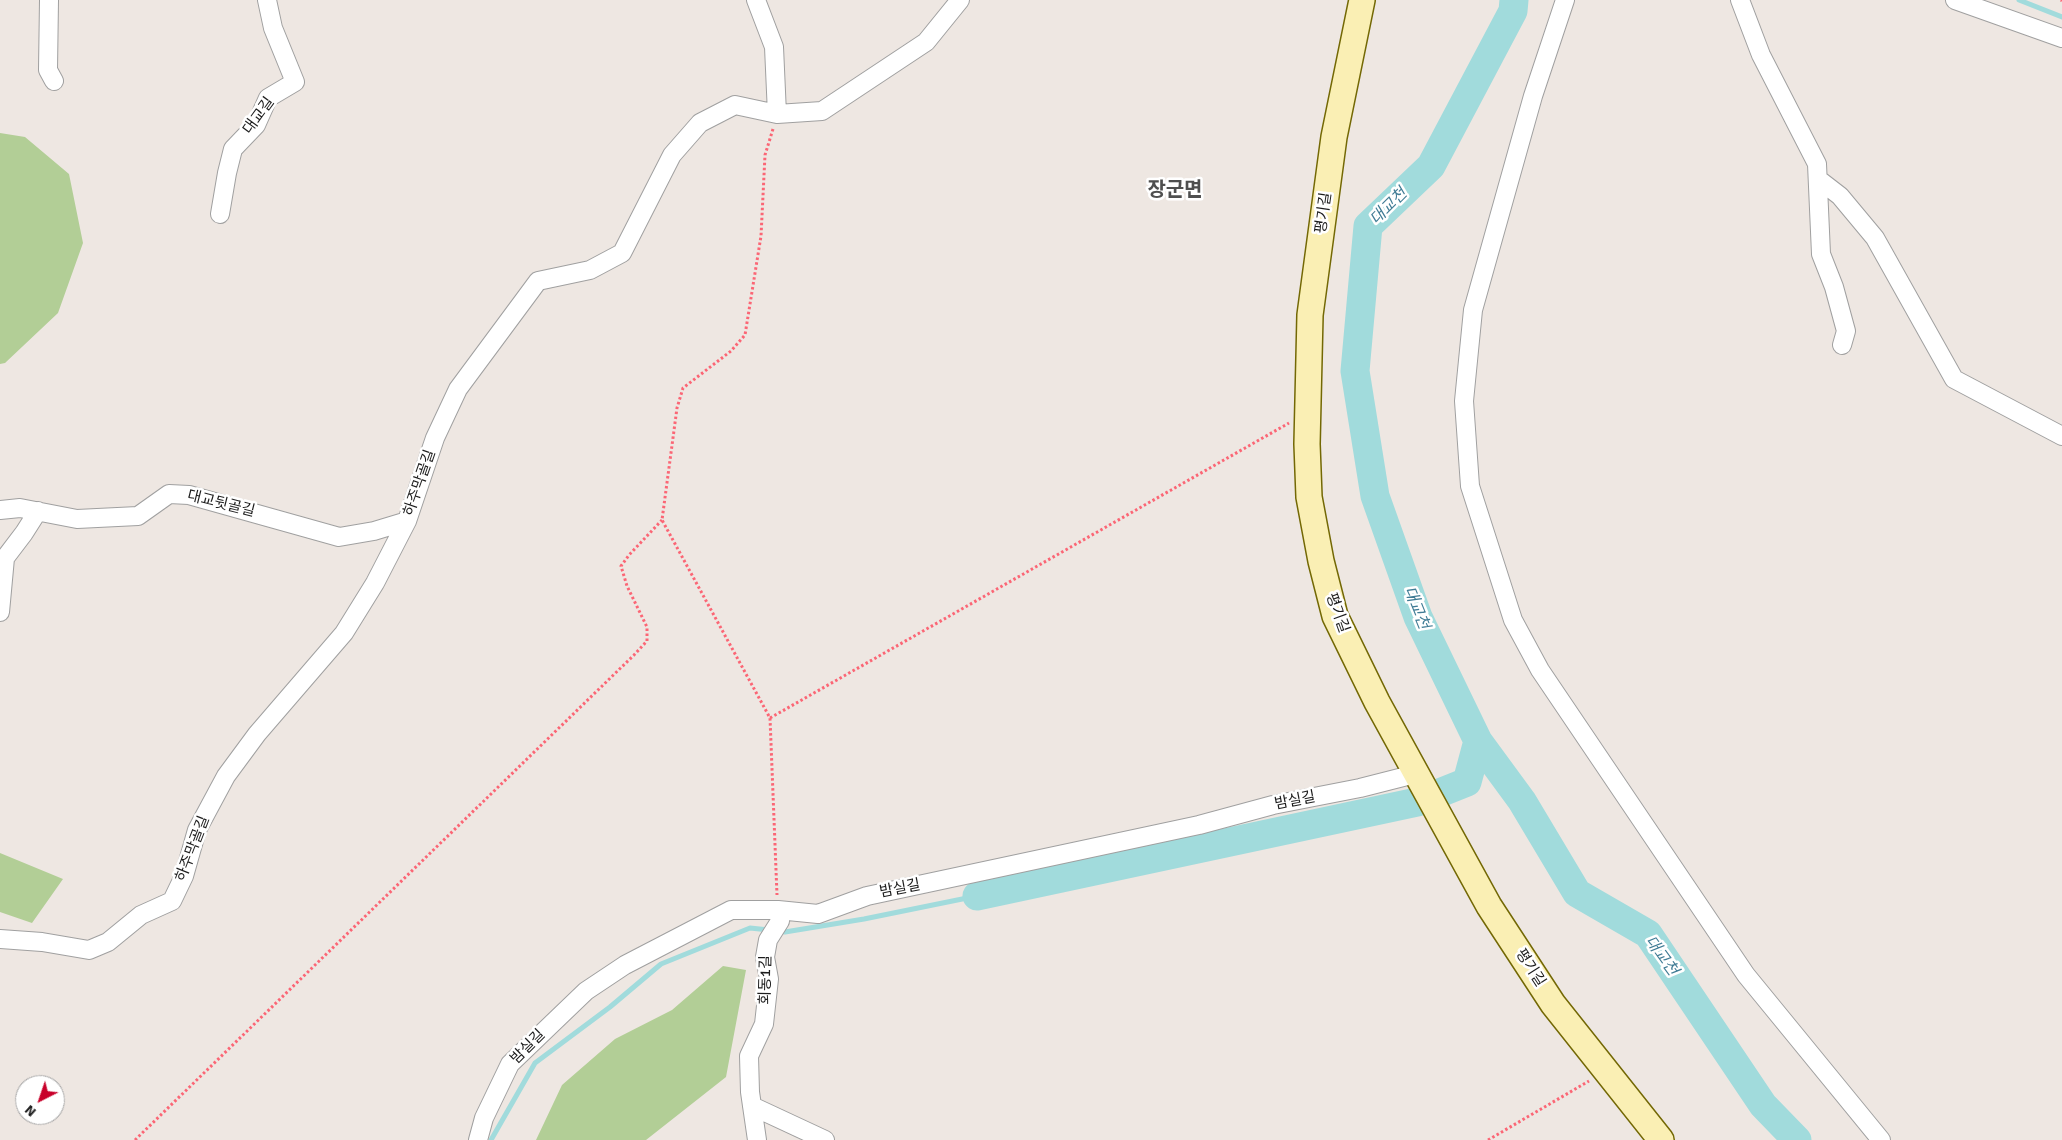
<!DOCTYPE html>
<html>
<head>
<meta charset="utf-8">
<style>
	body { margin:0 }
	#map { position:relative; width:2062px; height:1140px; overflow:hidden; background:#eee7e2; font-family:Signika,sans-serif }
	canvas { display:block }
	.north { position:absolute; left:15px; top:1075px; width:50px; height:50px; box-sizing:border-box; background:#fff; border:1px solid #a4a4a4; border-radius:50%; rotate:221deg; font-size:14px; font-weight:700; line-height:20px; text-align:center; color:#1c1c1c }
	.north::after { content:''; display:block; margin:auto; width:18px; height:22px; background:#c8002a; clip-path:polygon(50% 0,100% 100%,50% 72%,0 100%) }
</style>
</head>
<body>
<div id="map">
<canvas width="2062" height="1140"></canvas>
<div class="north">N</div>
</div>
<script>
const context = document.querySelector('canvas').getContext('2d');
context.lineJoin = 'round';
function fillPath(path, color) {
  context.fillStyle = color;
  context.fill(path, 'evenodd');
}
function poly(rows) {
  const path = new Path2D();
  for (const r of rows) {
    path.moveTo(r[0], r[1]);
    for (let i = 2; i < r.length; i += 2) path.lineTo(r[i], r[i + 1]);
  }
  return path;
}
function strokePath(path, color, width, dash) {
  context.strokeStyle = color;
  context.lineWidth = width;
  context.lineCap = dash ? 'butt' : 'round';
  context.setLineDash(dash || []);
  context.stroke(path);
}
function write(font, color, halo, rows, align = 'center') {
  context.font = font + ' Signika,"Noto Sans KR",sans-serif';
  context.lineWidth = 5;
  context.setLineDash([]);
  context.textBaseline = 'middle';
  context.strokeStyle = halo;
  context.fillStyle = color;
  for (const [text, x, y, turn = 0] of rows) {
    context.save();
    context.translate(x, y);
    context.rotate((+turn || 0) * Math.PI / 180);
    context.textAlign = isNaN(turn) ? turn : align;
    if (halo) context.strokeText(text, 0, 0);
    context.fillText(text, 0, 0);
    context.restore();
  }
}
fillPath(poly([
	[0,133,25,137,69,174,83,243,58,313,5,363,0,364],
	[0,853,63,879,32,923,0,912],
	[723,966,746,970,726,1077,646,1140,536,1140,562,1085,615,1039,672,1010]
]), '#b2ce96');
strokePath(poly([
	[2019,0,2062,17],
	[778,931,785,932,864,919,977,896],
	[491,1140,535,1063,610,1007,661,964,750,928,769,930]
]), '#a1dbdc', 5);
strokePath(poly([
	[1514,0,1513,11,1431,166,1368,226,1355,371,1375,496,1418,617,1478,741,1522,801,1577,893,1648,934,1763,1105,1797,1140],
	[977,896,1417,802,1467,782,1478,741]
]), '#a1dbdc', 29);
const street = poly([
	[49,0,48,70,54,81],
	[1565,0,1533,96,1473,310,1464,401,1470,486,1513,620,1540,670,1746,975,1881,1140],
	[1740,0,1761,55,1817,164,1821,254,1834,287,1846,331,1842,345],
	[1955,0,2062,38],
	[777,114,822,111,926,42,960,0],
	[1818,179,1840,196,1875,238,1954,379,2062,436],
	[220,214,227,173,233,149,256,125,268,98,295,82,273,28,267,0],
	[0,510,20,508,77,519,138,516,169,494,189,495,339,537,374,531,407,521],
	[0,612,5,558,24,533,38,511],
	[0,939,42,942,89,950,108,942,141,915,172,901,184,876,197,830,226,776,257,734,344,633,375,583,407,521,435,438,458,389,538,281,590,270,622,253,672,155,700,123,735,105,777,114,774,47,756,0],
	[752,1106,825,1140],
	[478,1140,484,1118,510,1064,586,991,625,965,731,910,778,910,818,914,867,896,1199,825,1273,805,1360,788,1415,774],
	[757,1140,750,1092,749,1056,764,1024,769,979,765,957,768,940,780,921,778,910]
]);
const secondary = poly([
	[1362,0,1334,137,1310,315,1307,444,1309,497,1321,561,1335,616,1377,702,1489,906,1553,1004,1661,1140]
]);
strokePath(street, '#a0a0a0', 20);
strokePath(secondary, '#736804', 28);
strokePath(poly([
	[2061,0,2062,1],
	[773,129,765,155,761,236,745,335,731,351,683,388,677,408,662,520,770,718,777,895],
	[770,718,1289,423],
	[135,1140,634,655,647,641,647,627,627,586,621,566,629,555,662,520],
	[1488,1140,1589,1081]
]), '#fb6675', 3, [2.5, 2.5]);
strokePath(street, '#fff', 18);
strokePath(secondary, '#faefb4', 25);
write('15px', '#1c1c1c', '#fff', [
	["대교길",259,116,-54],
	["평기길",1324,213,-82],
	["하주막골길",420,483,-71],
	["대교뒷골길",221,504,14],
	["평기길",1337,613,70],
	["밤실길",1295,801,-11],
	["하주막골길",193,849,-69],
	["밤실길",900,889,-11],
	["평기길",1530,968,57],
	["회동1길",766,980,-89],
	["밤실길",528,1047,-45]
]);
write('italic 16px', '#407c95', '#fff', [
	["대교천",1389,207,-45],
	["대교천",1416,608,68],
	["대교천",1661,956,54]
]);
write('bold 20px', '#4f4f4f', '#fff', [
	["장군면",1175,191]
]);
</script>
</body>
</html>
